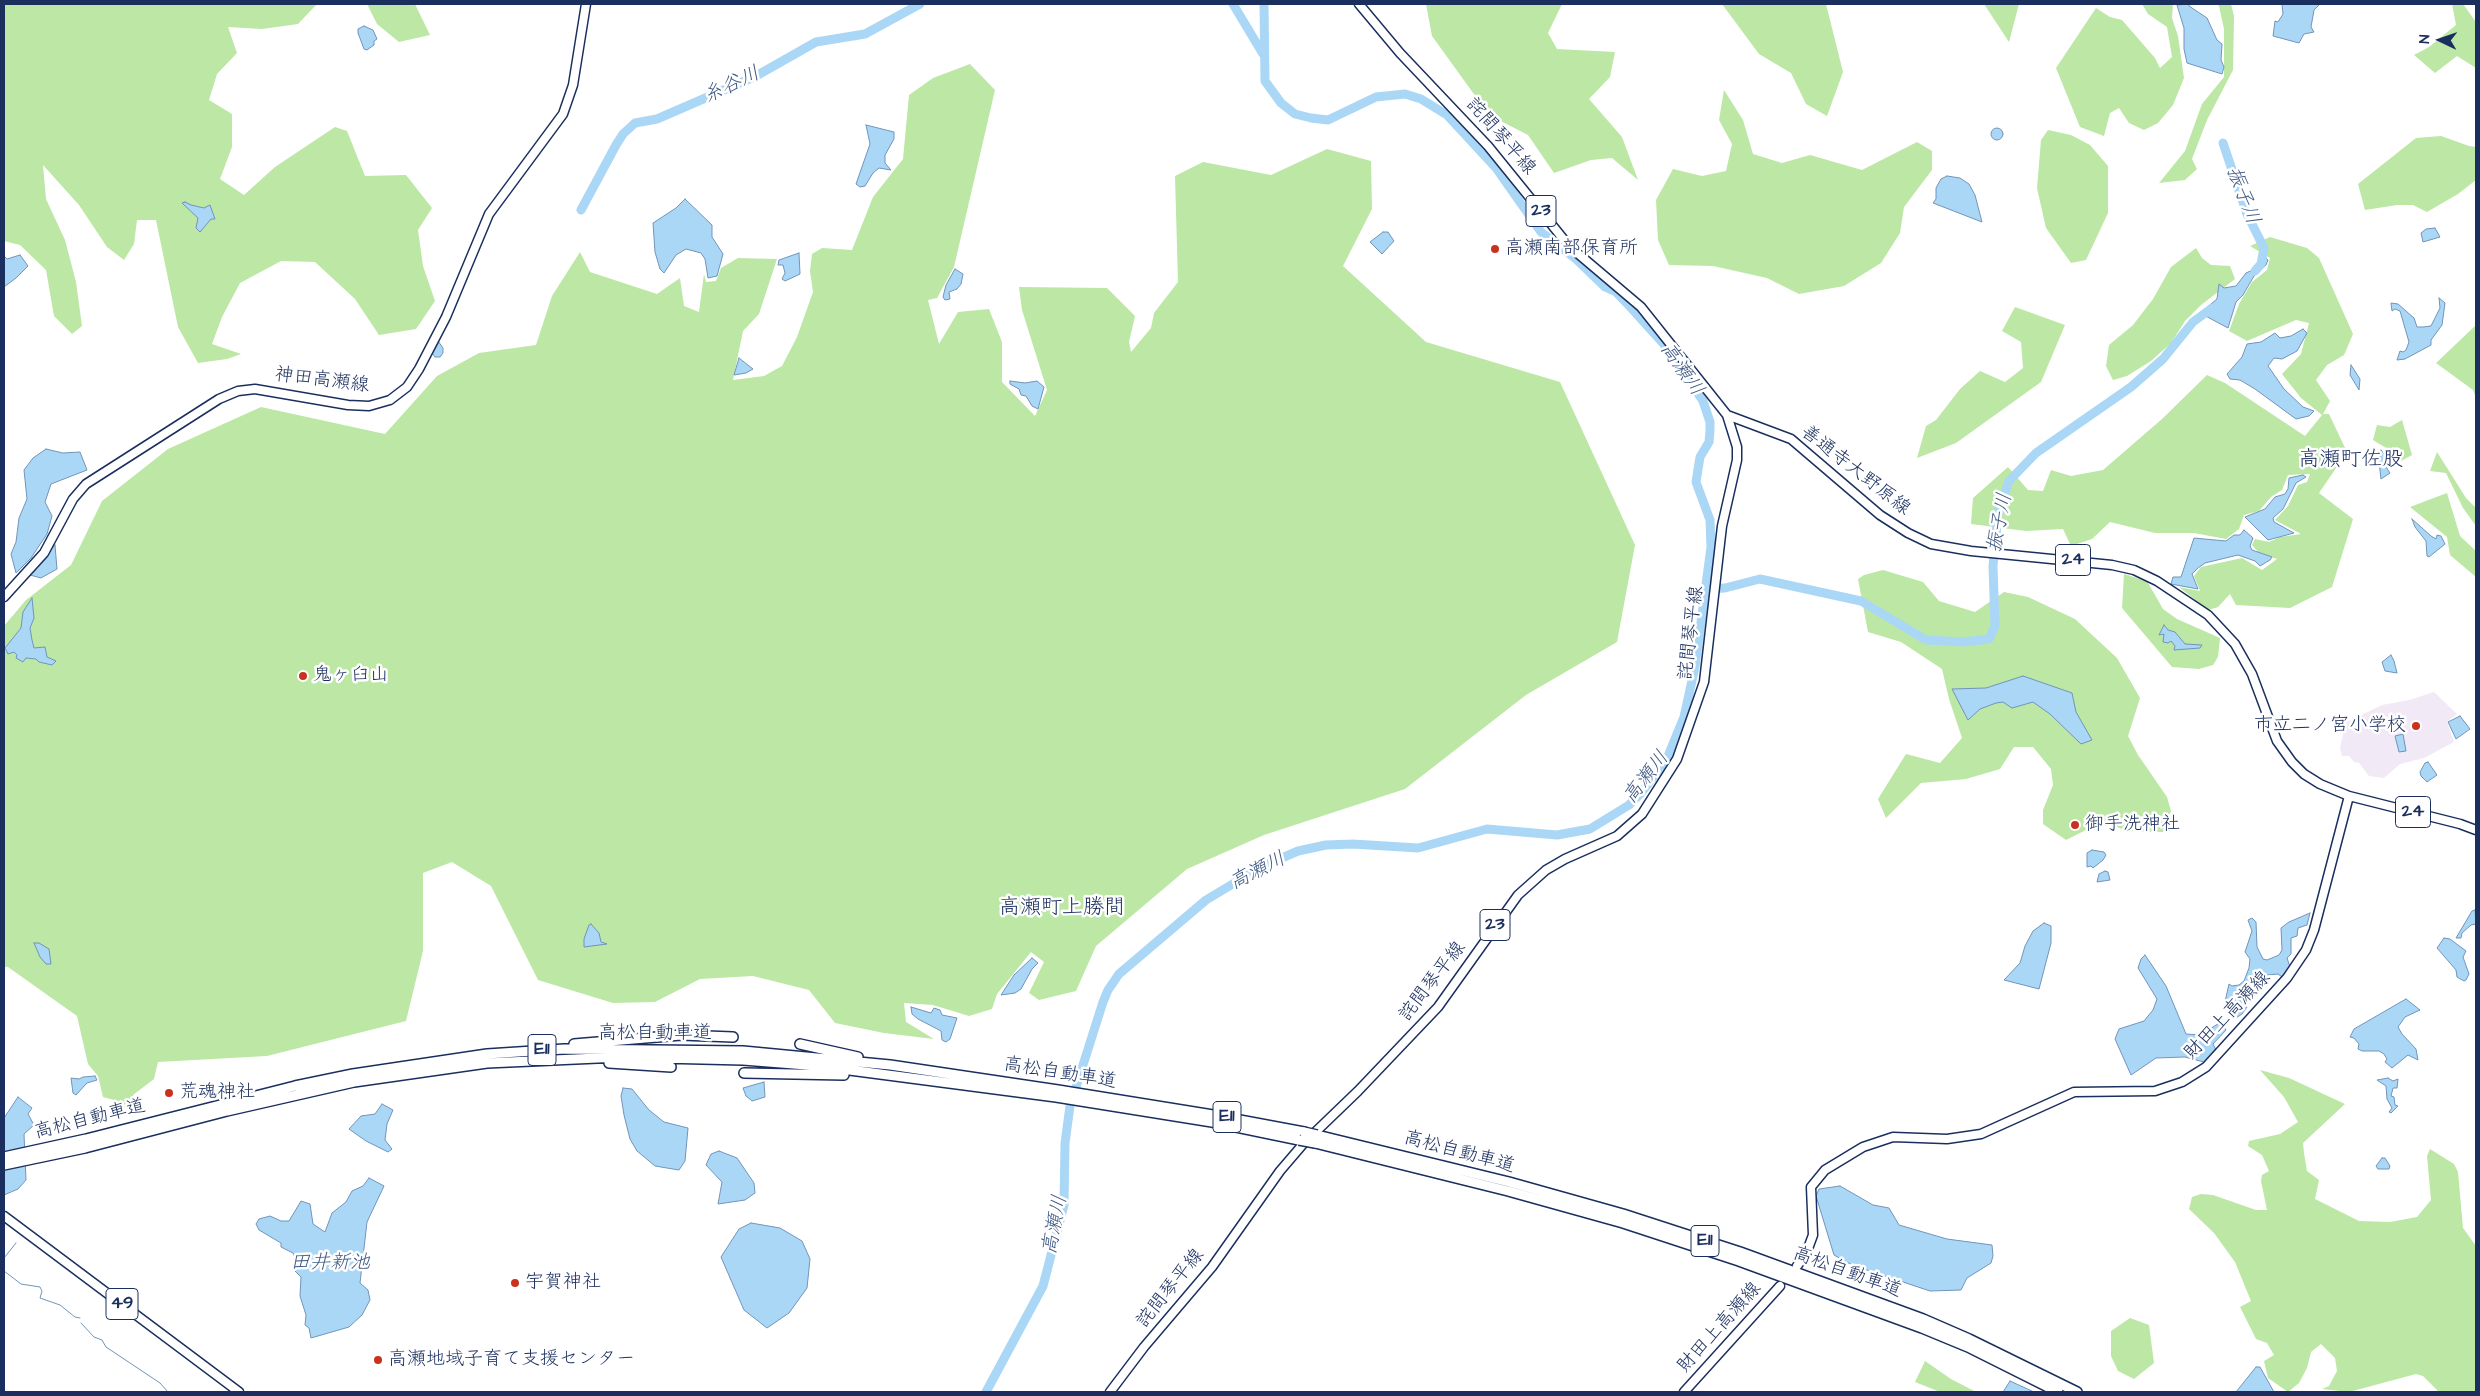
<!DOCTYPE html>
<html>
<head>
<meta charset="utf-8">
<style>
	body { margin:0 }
	#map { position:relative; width:2480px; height:1396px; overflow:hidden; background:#fff; font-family:"Architects Daughter",sans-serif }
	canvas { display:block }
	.frame { position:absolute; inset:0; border:5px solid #1b2f5e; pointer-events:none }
	.north { position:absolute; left:2415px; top:15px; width:50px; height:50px; -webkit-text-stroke:4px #fff; paint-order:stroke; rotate:273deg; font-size:14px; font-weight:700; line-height:20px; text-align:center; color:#1b2f5e }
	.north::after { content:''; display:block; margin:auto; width:18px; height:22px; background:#1b2f5e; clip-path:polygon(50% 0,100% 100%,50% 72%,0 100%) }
</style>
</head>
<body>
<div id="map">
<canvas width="2480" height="1396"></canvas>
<div class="frame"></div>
<div class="north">N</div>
</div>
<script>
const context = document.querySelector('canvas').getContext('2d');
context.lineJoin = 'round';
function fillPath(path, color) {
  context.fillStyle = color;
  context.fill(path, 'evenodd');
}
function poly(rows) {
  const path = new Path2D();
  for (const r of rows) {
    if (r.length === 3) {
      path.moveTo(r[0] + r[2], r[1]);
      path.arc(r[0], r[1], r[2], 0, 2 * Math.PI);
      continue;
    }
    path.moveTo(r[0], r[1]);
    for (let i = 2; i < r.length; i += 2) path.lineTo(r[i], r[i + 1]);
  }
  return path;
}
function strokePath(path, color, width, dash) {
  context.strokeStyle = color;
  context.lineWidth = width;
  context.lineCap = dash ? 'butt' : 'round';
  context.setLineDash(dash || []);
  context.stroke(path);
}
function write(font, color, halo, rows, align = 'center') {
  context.font = font + ' "Architects Daughter","Klee One",sans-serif';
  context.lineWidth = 5;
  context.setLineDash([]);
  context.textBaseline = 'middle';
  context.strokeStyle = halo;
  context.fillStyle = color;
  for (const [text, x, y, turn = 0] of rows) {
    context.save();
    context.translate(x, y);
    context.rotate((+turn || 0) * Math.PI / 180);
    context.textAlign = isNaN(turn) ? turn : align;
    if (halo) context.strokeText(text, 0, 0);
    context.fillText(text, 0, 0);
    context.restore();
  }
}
fillPath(poly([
	[2434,692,2457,714,2447,722,2454,742,2424,758,2400,764,2384,778,2369,776,2359,763,2354,762,2349,756,2342,756,2340,748,2343,734,2341,725,2382,705,2409,700]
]), '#f2e9f6');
fillPath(poly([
	[4,4,317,4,298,24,262,29,228,27,237,53,217,74,209,100,232,114,232,147,220,179,244,195,275,167,335,127,347,131,365,176,406,175,432,208,418,230,423,266,435,301,416,329,379,335,355,299,315,262,281,261,240,283,222,317,212,344,241,354,227,359,198,363,178,327,156,220,137,220,134,244,124,260,107,247,79,205,43,165,46,199,65,240,76,282,82,326,72,334,54,316,46,270,20,245,4,241],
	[367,4,415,4,430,35,399,42,377,24],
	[1426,4,1562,4,1548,33,1557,49,1615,52,1610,77,1589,99,1622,137,1638,180,1612,158,1591,160,1554,173,1528,135,1489,115,1432,36],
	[1722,4,1826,4,1843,72,1827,116,1806,104,1791,73,1759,54],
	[1984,4,2019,4,2009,42],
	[2142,4,2173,4,2172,18,2178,36,2184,78,2173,105,2158,123,2144,130,2129,123,2119,108,2110,113,2104,136,2080,127,2056,68,2096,8,2110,17,2122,20,2155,58,2160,68,2172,57,2167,27,2148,14],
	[2217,4,2231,4,2234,16,2233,70,2207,120,2192,159,2197,169,2185,180,2159,183,2185,151,2202,104,2224,77,2224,29,2219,6],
	[2452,4,2463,4,2476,22,2476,68,2457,56,2435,73,2414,55,2429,47,2456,25],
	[970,64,995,90,954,267,937,298,928,300,939,344,958,312,989,309,1002,342,1002,382,1035,416,1047,390,1022,310,1019,287,1107,288,1135,316,1129,342,1131,352,1151,328,1154,313,1178,282,1175,176,1203,162,1271,175,1327,149,1371,161,1372,209,1343,266,1426,342,1560,382,1635,545,1617,642,1526,695,1405,789,1264,835,1187,869,1096,946,1076,991,1039,1000,1029,993,1044,962,1031,952,997,994,992,1009,969,1016,933,1005,904,1003,906,1022,934,1039,884,1033,835,1023,809,990,753,976,700,979,655,1002,613,1003,538,980,491,886,452,862,423,873,423,951,406,1021,267,1056,158,1062,154,1079,133,1095,137,1104,122,1108,114,1100,103,1097,98,1076,88,1064,77,1016,8,967,4,967,4,626,26,600,71,565,102,501,168,449,261,407,385,434,437,376,479,353,536,345,552,296,580,252,590,272,657,294,680,278,684,306,699,312,704,274,706,282,716,281,721,268,738,258,777,259,759,314,743,331,733,380,764,376,782,366,797,337,813,292,810,271,812,254,822,248,852,250,873,197,903,159,909,95,933,78],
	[1724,90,1743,120,1753,154,1782,163,1810,155,1862,170,1917,142,1932,151,1932,170,1904,207,1900,233,1881,263,1844,286,1799,294,1767,278,1713,266,1669,265,1658,240,1656,200,1673,169,1702,176,1726,171,1732,144,1719,120],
	[2048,130,2071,135,2090,145,2108,166,2108,213,2086,260,2071,263,2046,228,2037,188,2041,140],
	[2441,136,2469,146,2476,147,2476,180,2458,194,2427,212,2413,205,2397,205,2365,210,2358,184,2416,138],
	[2270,237,2307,248,2319,258,2353,334,2344,355,2327,365,2316,380,2330,401,2323,414,2329,414,2347,452,2319,493,2353,519,2332,587,2290,608,2236,605,2230,594,2218,607,2208,610,2179,587,2200,591,2194,576,2201,567,2242,558,2262,570,2277,559,2259,553,2252,545,2255,539,2269,542,2280,537,2301,534,2275,520,2288,506,2298,485,2307,482,2310,474,2288,475,2282,490,2271,497,2259,511,2244,515,2239,529,2226,539,2194,533,2155,533,2110,522,2092,539,2071,546,2063,529,2026,531,1971,524,1973,498,2008,467,2028,490,2043,491,2051,470,2071,476,2103,470,2162,419,2207,375,2225,383,2305,436,2322,415,2301,398,2282,374,2301,354,2309,323,2296,320,2247,341,2229,331,2239,304,2252,282,2267,270,2270,258,2250,246],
	[2196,248,2202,258,2211,265,2230,266,2235,279,2201,305,2185,321,2171,343,2151,361,2127,376,2113,380,2106,366,2109,345,2133,325,2153,299,2171,267],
	[2015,307,2065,325,2041,382,1956,443,1917,458,1926,426,1936,420,1960,389,1980,371,2005,382,2023,368,2021,342,2002,331],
	[2475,326,2476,342,2476,398,2473,390,2436,363],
	[2402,420,2412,455,2388,468,2386,448,2373,440,2377,425,2390,427],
	[2437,452,2466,498,2476,508,2476,526,2463,508,2446,473,2430,471],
	[2447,493,2460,536,2476,551,2476,577,2450,555,2447,537,2410,507],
	[1883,570,1923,582,1939,601,1975,612,2004,592,2028,597,2075,619,2117,658,2140,698,2128,736,2138,755,2167,797,2171,811,2163,832,2126,831,2104,821,2066,840,2043,824,2043,810,2053,785,2051,769,2033,747,2014,747,2000,769,1966,779,1921,783,1886,818,1878,799,1906,754,1940,763,1962,738,1949,699,1942,669,1901,642,1868,632,1858,579,1864,575],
	[2124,574,2147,581,2163,609,2177,619,2220,638,2218,657,2213,665,2199,669,2172,667,2122,608],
	[2260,1070,2289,1078,2345,1104,2303,1143,2304,1153,2307,1171,2319,1180,2315,1199,2359,1221,2390,1222,2417,1217,2431,1200,2427,1156,2430,1149,2454,1164,2458,1172,2463,1228,2476,1246,2476,1392,2439,1392,2423,1376,2416,1374,2349,1392,2322,1389,2329,1386,2337,1371,2335,1358,2321,1344,2311,1352,2307,1368,2299,1383,2288,1392,2268,1378,2264,1361,2274,1355,2267,1343,2256,1339,2240,1307,2251,1301,2235,1262,2214,1233,2189,1209,2192,1197,2201,1194,2213,1195,2256,1210,2267,1210,2261,1181,2262,1175,2269,1171,2262,1155,2248,1146,2249,1141,2280,1134,2298,1122,2284,1097],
	[2130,1318,2149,1325,2154,1363,2134,1379,2118,1371,2111,1356,2111,1331],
	[1925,1361,1951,1379,1976,1392,1940,1392,1915,1382]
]), '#bce7a5');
const water = poly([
	[2189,4,2189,6,2207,18,2217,40,2222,44,2221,60,2224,67,2222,74,2187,63,2184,49,2184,28,2177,5,2189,4],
	[2282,4,2320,4,2314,10,2311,27,2314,32,2304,34,2299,43,2273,36,2275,21,2278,22,2283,14,2282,4],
	[364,26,373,30,377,39,374,41,374,45,367,50,364,49,358,33,358,29,364,26],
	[866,125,894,132,894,139,885,155,885,163,891,170,879,168,873,173,865,186,860,187,856,184,870,144,866,125],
	[1997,134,6],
	[1947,176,1960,178,1969,184,1975,195,1982,222,1933,203,1936,199,1936,188,1941,179,1947,176],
	[685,199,712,225,712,237,723,254,717,276,708,278,705,259,701,253,686,249,676,255,664,273,660,269,655,252,653,223,676,208,685,199],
	[185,202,191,205,204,208,210,205,215,219,211,219,200,232,196,228,198,218,182,203,185,202],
	[2435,228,2440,237,2423,242,2421,233,2426,229,2435,228],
	[1383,232,1388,232,1394,241,1382,254,1370,242,1383,232],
	[799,253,800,274,785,281,782,279,785,273,783,265,778,265,779,260,799,253],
	[20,255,28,266,16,278,4,287,4,256,7,259,20,255],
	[2266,258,2268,260,2266,265,2254,276,2243,295,2236,302,2228,328,2200,313,2217,299,2219,284,2224,288,2236,286,2246,273,2255,269,2266,258],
	[955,269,963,274,961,284,957,289,949,292,950,299,945,300,943,297,946,285,955,269],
	[2439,298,2445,303,2442,325,2431,340,2431,345,2405,359,2397,360,2400,351,2403,352,2406,350,2409,342,2400,311,2395,309,2392,311,2391,303,2398,304,2414,318,2417,327,2423,327,2431,326,2440,308,2439,298],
	[2303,329,2307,333,2297,351,2282,359,2274,358,2268,366,2284,389,2303,407,2314,411,2309,416,2296,419,2255,389,2240,380,2230,379,2227,374,2242,357,2247,344,2261,342,2275,333,2280,338,2291,336,2303,329],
	[438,341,443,348,443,353,440,357,435,357,432,353,438,341],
	[739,358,753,369,746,373,734,375,739,358],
	[2351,365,2360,379,2359,390,2350,375,2351,365],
	[1010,381,1025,383,1037,381,1044,387,1038,409,1032,406,1026,396,1021,395,1019,389,1010,384,1010,381],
	[46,449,63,453,80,452,87,470,51,484,45,502,52,516,47,534,31,558,16,573,11,554,16,542,19,518,27,499,24,470,33,458,46,449],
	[2381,450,2386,457,2386,467,2390,473,2381,479,2379,462,2381,450],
	[2303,475,2306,477,2296,483,2283,509,2273,518,2274,522,2294,533,2268,540,2245,517,2265,509,2275,497,2285,494,2288,489,2289,478,2303,475],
	[2412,519,2431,536,2436,539,2437,535,2441,536,2445,544,2429,557,2427,556,2426,541,2415,527,2412,519],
	[2244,530,2253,538,2250,546,2252,550,2272,557,2270,560,2260,566,2255,561,2238,555,2205,563,2198,568,2192,574,2198,589,2171,584,2173,577,2181,577,2194,538,2226,541,2234,535,2240,535,2244,530],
	[55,545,57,569,41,578,30,575,55,545],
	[32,598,34,618,30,628,32,640,34,648,45,647,47,657,56,661,52,665,39,662,36,659,26,658,23,662,16,658,17,655,14,652,8,654,5,648,21,628,23,612,32,598],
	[2164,625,2168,630,2175,632,2185,644,2202,645,2200,648,2174,650,2175,646,2171,641,2168,643,2163,642,2164,634,2159,635,2164,625],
	[2391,655,2394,661,2397,673,2385,671,2382,662,2391,655],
	[2023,676,2072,693,2076,712,2092,740,2081,744,2050,714,2033,702,2012,708,2003,702,1996,703,1980,709,1968,720,1952,689,1986,688,2023,676],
	[2460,716,2470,729,2456,739,2448,722,2460,716],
	[2403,734,2406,751,2399,752,2395,736,2403,734],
	[2428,762,2437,775,2427,782,2421,776,2420,772,2425,763,2428,762],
	[2092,850,2104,852,2106,855,2103,860,2093,868,2091,866,2087,867,2087,853,2092,850],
	[2105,871,2108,872,2110,880,2097,882,2099,874,2105,871],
	[2475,910,2476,924,2471,925,2462,933,2461,938,2456,938,2472,911,2475,910],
	[2310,913,2307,925,2298,928,2297,936,2291,938,2291,954,2287,958,2290,967,2282,977,2278,974,2267,975,2265,980,2259,983,2254,995,2244,999,2242,1003,2247,1007,2242,1014,2236,1018,2230,1014,2224,1006,2229,984,2232,986,2239,985,2244,981,2249,968,2250,959,2245,952,2252,931,2248,920,2252,918,2256,922,2257,947,2263,959,2267,960,2279,955,2282,950,2281,928,2289,922,2310,913],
	[2044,923,2051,926,2051,943,2039,989,2004,980,2020,963,2025,946,2033,931,2044,923],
	[591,924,599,933,601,942,607,944,584,947,584,939,589,925,591,924],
	[2444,938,2450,939,2466,951,2463,957,2469,974,2466,980,2464,981,2457,977,2456,970,2437,948,2444,938],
	[34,943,39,943,49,949,51,964,46,964,40,957,34,943],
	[2145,955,2166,986,2186,1034,2200,1035,2221,1022,2226,1030,2213,1044,2216,1050,2204,1062,2185,1057,2156,1058,2131,1075,2115,1039,2119,1029,2144,1021,2153,1010,2157,999,2138,968,2141,959,2145,955],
	[1032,958,1038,963,1032,969,1021,989,1015,993,1001,995,1014,975,1032,958],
	[2406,999,2420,1010,2405,1017,2398,1027,2402,1034,2416,1049,2418,1060,2408,1055,2392,1068,2385,1062,2387,1059,2384,1054,2379,1051,2362,1051,2358,1049,2359,1044,2354,1038,2350,1037,2354,1029,2406,999],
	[911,1007,931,1013,934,1008,940,1010,942,1015,957,1018,950,1039,946,1042,942,1040,941,1031,918,1019,912,1014,911,1007],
	[95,1076,97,1080,87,1083,76,1095,73,1093,71,1078,79,1079,83,1077,95,1076],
	[2388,1078,2393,1081,2398,1079,2397,1088,2393,1088,2391,1096,2394,1097,2395,1105,2398,1106,2391,1113,2389,1112,2392,1108,2387,1099,2386,1086,2377,1080,2388,1078],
	[764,1082,765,1097,752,1101,746,1096,743,1088,764,1082],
	[623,1088,632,1089,649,1110,664,1122,688,1128,685,1161,679,1170,655,1166,637,1151,630,1139,624,1115,621,1096,623,1088],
	[18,1097,32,1108,28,1114,34,1125,24,1134,26,1180,18,1189,4,1195,4,1118,18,1097],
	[382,1104,393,1110,387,1124,385,1140,392,1149,388,1152,366,1141,349,1129,361,1116,375,1114,382,1104],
	[719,1151,737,1158,754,1183,755,1193,745,1200,718,1204,722,1182,706,1165,711,1154,719,1151],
	[2382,1158,2385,1158,2390,1166,2389,1169,2378,1169,2376,1166,2382,1158],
	[369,1178,384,1186,367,1222,360,1283,368,1290,370,1300,362,1315,349,1327,311,1338,309,1328,305,1325,306,1315,300,1296,301,1277,295,1271,296,1260,293,1253,281,1247,281,1243,259,1230,256,1224,259,1219,270,1216,281,1221,289,1221,301,1201,310,1204,313,1224,325,1232,332,1213,346,1202,352,1191,363,1186,369,1178],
	[1840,1186,1873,1205,1889,1208,1899,1225,1947,1239,1992,1245,1993,1256,1991,1263,1967,1278,1961,1290,1930,1291,1852,1265,1834,1255,1816,1196,1819,1189,1840,1186],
	[751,1223,780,1228,802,1241,810,1259,807,1288,789,1313,767,1328,744,1310,721,1257,739,1229,751,1223],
	[2256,1367,2260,1367,2274,1392,2236,1392,2256,1367],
	[2010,1381,2034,1392,2003,1392,2010,1381]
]);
fillPath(water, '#abd7f7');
strokePath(water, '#7194ba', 1);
strokePath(poly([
	[4,1258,16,1243],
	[4,1271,21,1284,40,1287,42,1291,40,1298,60,1305,75,1317,80,1318],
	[81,1323,94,1337,102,1340,106,1347,160,1383,168,1392]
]), '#7194ba', 1);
strokePath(poly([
	[1233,4,1263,54],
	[2223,143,2247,214,2264,248,2261,264,2255,271],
	[581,210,616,145,623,134,635,123,657,119,756,76,816,42,865,34,920,4],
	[1708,589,1725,588,1760,579,1861,601,1926,640,1964,642,1989,639,1995,626,1993,566,1998,513,2009,481,2036,453,2131,387,2163,359,2193,322,2212,308],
	[986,1392,1043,1286,1064,1205,1065,1143,1070,1106,1103,1002,1108,990,1119,974,1206,900,1261,867,1298,851,1326,845,1353,844,1418,848,1487,829,1557,835,1590,829,1629,805,1641,793,1666,761,1684,717,1695,667,1711,547,1710,520,1696,482,1700,457,1709,442,1710,431,1710,422,1703,401,1670,351,1633,310,1616,292,1605,287,1576,259,1541,232,1496,168,1447,115,1421,99,1405,94,1376,97,1328,120,1311,118,1295,114,1281,103,1265,81,1264,4]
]), '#abd7f7', 9);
const major = poly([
	[1727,415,1791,439,1880,515,1908,533,1931,544,1971,551,2112,565,2134,570,2157,581,2208,615,2235,644,2252,674,2277,741,2292,762,2304,774,2320,784,2349,796,2460,824,2476,830],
	[4,597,44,553,73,499,86,484,219,399,238,391,255,389,348,405,369,406,390,400,407,387,419,369,446,317,489,214,563,114,573,85,586,4],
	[4,1216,239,1392],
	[1797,1266,1806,1254,1813,1235,1811,1187,1825,1170,1863,1147,1893,1137,1947,1139,1981,1134,2074,1092,2155,1091,2182,1082,2206,1067,2287,978,2306,950,2314,930,2349,796],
	[1110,1392,1144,1347,1212,1267,1280,1171,1304,1143,1358,1091,1438,1007,1518,895,1546,870,1565,859,1617,836,1642,814,1677,759,1704,682,1722,526,1737,460,1737,447,1727,415,1641,307,1569,246,1488,146,1400,53,1359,4],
	[1684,1392,1780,1286]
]);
const highway = poly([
	[574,1044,681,1035,733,1037],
	[800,1044,858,1057],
	[609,1063,671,1067],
	[744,1073,844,1075],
	[1317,1135,1509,1182,1623,1214,1740,1252,1923,1319,1969,1339,2077,1392],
	[1315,1143,1508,1191,1623,1223,1739,1261,1922,1328,1968,1347,2058,1392],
	[4,1157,86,1139,295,1086,353,1074,487,1054,564,1049,743,1051,890,1065,1058,1090,1213,1115,1304,1132],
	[4,1165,85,1148,227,1111,354,1082,487,1063,620,1057,743,1060,819,1066,1056,1097,1212,1122,1299,1140]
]);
strokePath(major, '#1b2f5e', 11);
strokePath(highway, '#1b2f5e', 12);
strokePath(major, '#fff', 8);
strokePath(highway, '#fff', 9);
const highwayBridge = poly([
	[1304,1132,1317,1135],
	[1299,1140,1315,1143]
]);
strokePath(highwayBridge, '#1b2f5e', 12, []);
strokePath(highwayBridge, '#fff', 9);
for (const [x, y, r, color] of [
	[1495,249,5,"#c8321e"],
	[303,676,5,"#c8321e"],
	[2416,726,5,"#c8321e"],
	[2075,825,5,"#c8321e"],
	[169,1093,5,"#c8321e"],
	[515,1283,5,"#c8321e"],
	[378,1360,5,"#c8321e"]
]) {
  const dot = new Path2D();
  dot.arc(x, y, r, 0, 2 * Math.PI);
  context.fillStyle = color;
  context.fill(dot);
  strokePath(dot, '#fff', 2);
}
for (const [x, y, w] of [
	[1541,211,30],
	[2073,560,35],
	[2413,812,35],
	[1495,925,30],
	[542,1050,28],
	[1227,1117,28],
	[1705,1241,28],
	[122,1304,32]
]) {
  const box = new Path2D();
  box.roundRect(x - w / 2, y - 15.5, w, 31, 4);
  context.fillStyle = '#fff';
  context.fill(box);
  strokePath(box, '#1b2f5e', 1);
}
write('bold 18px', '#1b2f5e', null, [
	["23",1541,211],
	["24",2073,560],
	["24",2413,812],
	["23",1495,925],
	["E11",542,1050],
	["E11",1227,1117],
	["E11",1705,1241],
	["49",122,1304]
]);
write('19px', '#1b2f5e', '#fff', [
	["詫間琴平線",1500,137,49],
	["神田高瀬線",322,381,7],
	["善通寺大野原線",1855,471,38],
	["詫間琴平線",1692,633,-83],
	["詫間琴平線",1433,982,-52],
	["財田上高瀬線",2228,1016,-46],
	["高松自動車道",655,1034],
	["高松自動車道",1060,1074,9],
	["高松自動車道",90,1120,-14],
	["高松自動車道",1459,1153,15],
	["高松自動車道",1847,1273,20],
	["詫間琴平線",1171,1289,-51],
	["財田上高瀬線",1720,1328,-48]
]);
write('19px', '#1b2f5e', '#fff', [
	["高瀬南部保育所",1505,249],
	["鬼ヶ臼山",313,676],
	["市立二ノ宮小学校",2406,726,"right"],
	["御手洗神社",2085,825],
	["荒魂神社",179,1093],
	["宇賀神社",525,1283],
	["高瀬地域子育て支援センター",388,1360]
], 'left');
write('italic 20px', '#3f5984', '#fff', [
	["糸谷川",732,86,-25],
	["振子川",2242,196,69],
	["高瀬川",1681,370,55],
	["振子川",2001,523,-79],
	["高瀬川",1647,778,-52],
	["高瀬川",1258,872,-27],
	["高瀬川",1056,1225,-79],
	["田井新池",330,1264]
]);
write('21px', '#1b2f5e', '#fff', [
	["高瀬町佐股",2351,461],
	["高瀬町上勝間",1062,909]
]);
</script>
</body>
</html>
